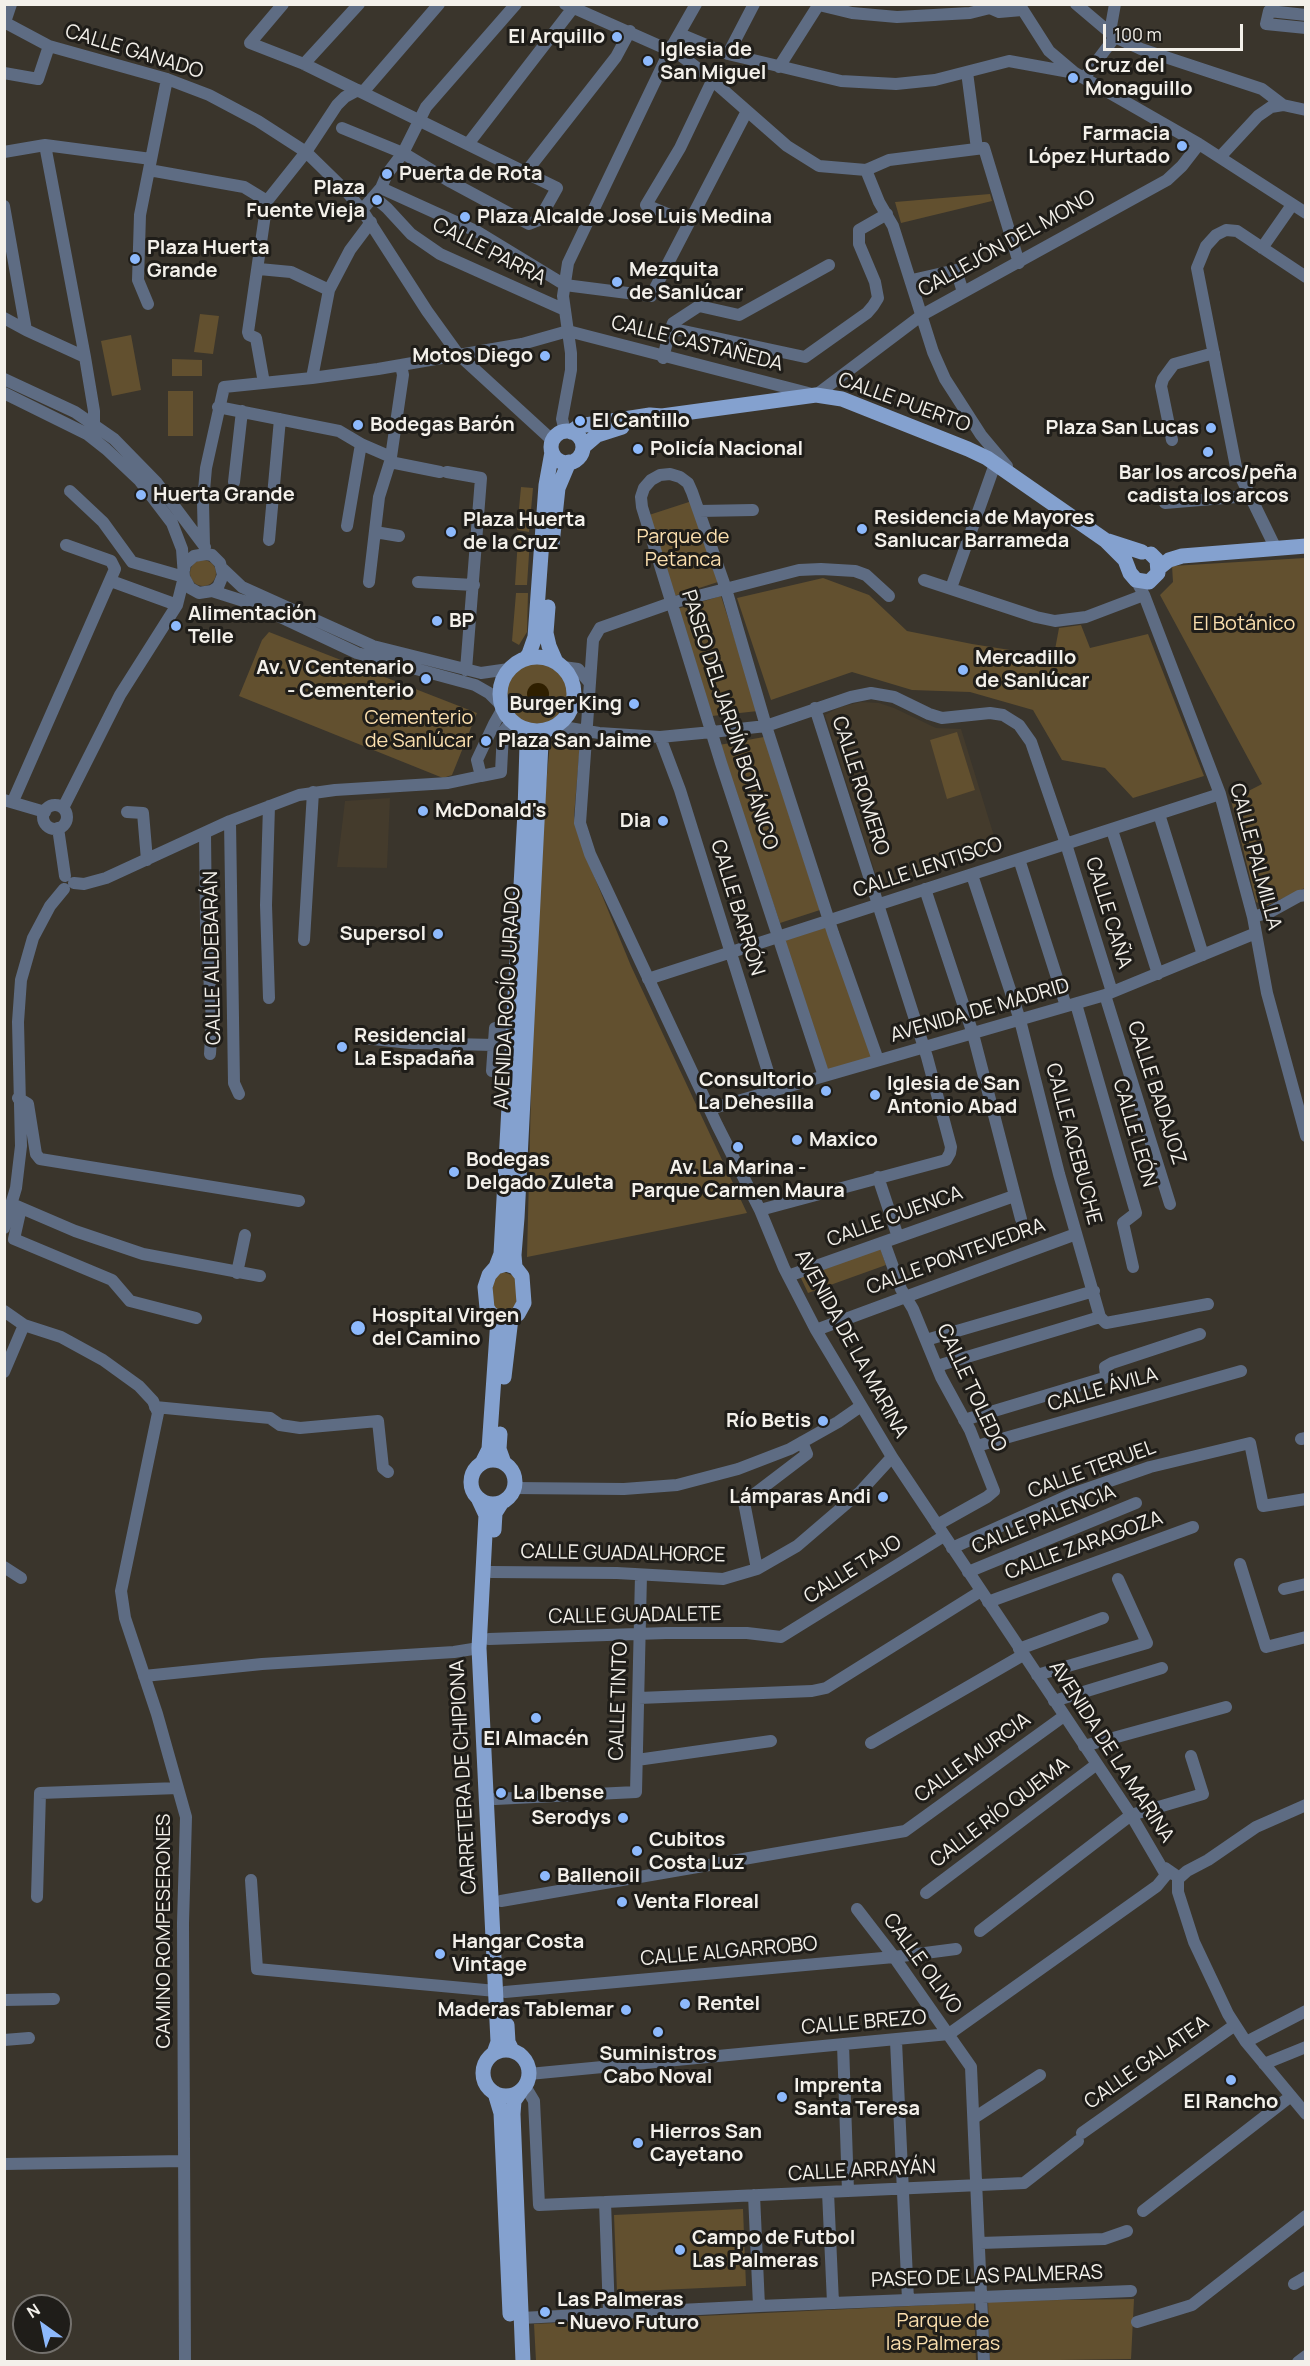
<!DOCTYPE html>
<html>
<head>
<meta charset="utf-8">
<style>
	body { margin:0 }
	#map { position:relative; width:1310px; height:2366px; overflow:hidden; background:#3a352c; font-family:Manrope,sans-serif }
	canvas { display:block }
	.frame { position:absolute; inset:0; border:6px solid #f3f0ea; pointer-events:none }
	.north { position:absolute; left:12px; top:2294px; width:60px; height:60px; box-sizing:border-box; background:#1f1d19; border:2px solid #74716d; border-radius:50%; rotate:327deg; font-size:16px; font-weight:700; line-height:24px; text-align:center; color:#f3f0ea }
	.north::after { content:''; display:block; margin:auto; width:21px; height:27px; background:#8db9fc; clip-path:polygon(50% 0,100% 100%,50% 72%,0 100%) }
	.scale { position:absolute; left:1103px; top:24px; width:140px; height:27px; box-sizing:border-box; border:3px solid #f3f0ea; border-top:0; padding-left:8px; font-size:18px; line-height:21px; white-space:nowrap; color:#f3f0ea; -webkit-text-stroke:4px #1f1d19; paint-order:stroke }
</style>
</head>
<body>
<div id="map">
<canvas width="1310" height="2366"></canvas>
<div class="frame"></div>
<div class="north">N</div>
<div class="scale">100 m</div>
</div>
<script>
const context = document.querySelector('canvas').getContext('2d');
context.lineJoin = 'round';
function fillPath(path, color) {
  context.fillStyle = color;
  context.fill(path, 'evenodd');
}
function poly(rows) {
  const path = new Path2D();
  for (const r of rows) {
    if (r.length === 3) {
      path.moveTo(r[0] + r[2], r[1]);
      path.arc(r[0], r[1], r[2], 0, 2 * Math.PI);
      continue;
    }
    path.moveTo(r[0], r[1]);
    for (let i = 2; i < r.length; i += 2) path.lineTo(r[i], r[i + 1]);
  }
  return path;
}
function strokePath(path, color, width, dash) {
  context.strokeStyle = color;
  context.lineWidth = width;
  context.lineCap = dash ? 'butt' : 'round';
  context.setLineDash(dash || []);
  context.stroke(path);
}
function write(font, color, halo, rows, align = 'center') {
  context.font = font + ' Manrope,sans-serif';
  context.lineWidth = 6;
  context.setLineDash([]);
  context.textBaseline = 'middle';
  context.strokeStyle = halo;
  context.fillStyle = color;
  for (const [text, x, y, turn = 0] of rows) {
    context.save();
    context.translate(x, y);
    context.rotate((+turn || 0) * Math.PI / 180);
    context.textAlign = isNaN(turn) ? turn : align;
    if (halo) context.strokeText(text, 0, 0);
    context.fillText(text, 0, 0);
    context.restore();
  }
}
fillPath(poly([
	[861,702,879,703,894,708,936,728,961,729,998,849,880,888,825,715,840,707],
	[390,798,387,868,337,867,345,801]
]), '#443b2c');
fillPath(poly([
	[990,194,992,201,901,223,895,202],
	[200,314,219,316,213,354,194,352],
	[131,335,141,390,112,396,101,341],
	[172,359,202,360,202,376,172,376],
	[168,391,193,391,193,436,168,436],
	[521,487,533,488,529,532,517,530],
	[692,501,718,582,674,596,649,515],
	[518,539,530,539,527,585,515,585],
	[1305,558,1305,888,1266,906,1256,902,1231,800,1262,784,1160,595,1173,582,1172,566],
	[203,573,13],
	[823,578,869,595,907,631,972,644,1054,657,1072,652,1054,655,1059,628,1081,625,1090,648,1148,634,1204,776,1133,798,1105,768,1062,760,1033,710,970,692,912,690,852,672,771,700,737,598],
	[516,593,528,593,527,632,519,645,512,641],
	[721,596,758,711,712,716,677,609],
	[269,632,477,713,452,775,443,778,239,696,262,640],
	[535,663,545,664,563,675,567,685,569,695,567,705,562,714,554,721,544,725,533,726,523,723,508,709,505,699,506,688,509,679,516,670,525,665],
	[957,732,975,790,947,799,930,740],
	[563,733,575,737,580,745,574,816,585,854,631,966,747,1213,527,1257,534,973,543,817,550,743,555,736],
	[764,737,820,910,780,923,719,745],
	[829,920,878,1060,824,1076,779,937],
	[880,1247,886,1265,808,1293,800,1276],
	[504,1272,514,1276,518,1282,516,1305,509,1313,497,1312,491,1303,492,1280,495,1275],
	[743,2209,746,2286,617,2292,614,2215],
	[1134,2299,1131,2359,990,2361,988,2301],
	[974,2303,976,2361,536,2361,534,2324]
]), '#62502f');
fillPath(poly([
	[538,694,11]
]), '#2f1f00');
strokePath(poly([
	[283,4,250,43,304,64,557,188,539,220,529,224,451,182,403,153,342,128],
	[565,4,662,47,671,48,705,74,787,146,819,166,866,170,889,160,984,148,1019,263],
	[1019,4,1049,51,1075,73,1199,144,1306,213],
	[1076,4,1115,37,1141,49,1262,89,1283,105],
	[819,5,852,13,897,17,970,13,990,8],
	[983,5,999,12,1022,10],
	[1306,15,1269,11,1266,24,1306,28],
	[4,22,49,46,167,79,209,95,258,121,306,152,346,191,362,210,427,311,458,354,553,441],
	[5,22,11,4],
	[1110,32,1115,4],
	[680,34,728,54,841,81,896,84,935,80,1009,61,1075,73],
	[728,54,754,4],
	[304,64,359,4],
	[779,67,819,4],
	[967,72,977,149],
	[4,73,38,79,49,46],
	[1084,78,1115,37],
	[363,92,439,4],
	[468,144,576,4],
	[45,145,85,357,94,411,94,424],
	[4,152,45,145,151,159],
	[1220,157,1258,116,1271,107,1283,105,1306,110],
	[149,170,244,187,267,201],
	[866,170,879,202,893,226,933,352,945,379,981,435,1007,466],
	[526,172,616,57,630,31],
	[381,188,478,232,565,285,651,296,747,111],
	[374,197,387,208,411,234,440,254,565,310],
	[4,206,26,330,85,357],
	[362,210,381,188,387,174,403,153,426,107,516,4],
	[689,223,646,205,680,148,712,81],
	[1262,248,1292,205],
	[259,269,291,272,329,290],
	[912,280,956,270,963,292],
	[148,304,138,280,140,215,167,79],
	[4,318,26,330],
	[568,331,816,395,922,315,1167,180,1182,166,1199,144],
	[669,334,673,323,699,306,739,315,829,265],
	[663,358,669,334,673,331,679,330,805,357,867,313,873,306,878,298,875,282,859,244,859,230,887,214],
	[312,378,329,290,350,250,371,222],
	[4,379,75,412,114,439,157,483,205,547],
	[264,383,256,338,249,335,248,332,267,201,306,152,337,105,345,97,358,90],
	[4,393,87,434,106,449,140,481,172,523,182,549,184,577,190,588,199,593,212,591,218,587,223,575,220,563,212,555,206,554,194,556,185,564,184,570],
	[218,407,339,431,361,444,391,457,390,462],
	[565,431,562,419,571,370,571,353,563,296,568,263,671,48,696,4],
	[1172,440,1161,386,1163,379,1174,364,1214,353],
	[391,457,403,375,401,365],
	[390,462,440,472],
	[447,472,481,478,466,670],
	[234,482,242,411],
	[70,491,103,522,132,562,184,577],
	[1165,503,1248,496],
	[699,511,753,510],
	[347,526,361,444],
	[375,532,399,536],
	[269,540,280,419],
	[204,545,203,502,206,468,224,387,312,378,378,369,522,344,568,331],
	[1276,549,1236,467,1197,268,1206,246,1216,235,1226,230,1237,231,1306,277],
	[223,569,242,587,373,646,481,673,509,669],
	[924,580,1036,617,1055,621,1086,617,1144,595],
	[1136,580,1144,595,1220,794,1253,917,1267,993,1306,1136],
	[111,581,177,605],
	[369,582,379,497,390,462],
	[418,582,474,585],
	[951,588,995,464],
	[212,591,253,604,357,653,475,685,489,693,500,704],
	[889,596,866,575,855,571,821,569,799,570,671,603,600,628,593,640,580,823,590,854,717,1125,760,1210,784,1268,816,1330,892,1457,1131,1815,1166,1875],
	[563,667,578,669,590,683],
	[502,710,494,724,477,760,481,776,501,772,503,732,511,722],
	[557,726,599,733,660,737,712,732,766,726,851,697,871,693,894,697,929,714,942,718,990,713,1003,715,1019,725,1031,742,1066,844,1112,992],
	[660,737,680,790,774,1091],
	[4,800,45,812],
	[13,801,115,569,111,561,66,545],
	[55,817,12],
	[269,806,266,905,269,998],
	[63,808,120,695,177,605,184,577],
	[127,812,143,813,147,860],
	[1159,814,1203,955],
	[230,821,234,1083,239,1094],
	[58,828,65,876],
	[1112,830,1158,974],
	[205,833,206,925,212,1021,210,1054],
	[1019,859,1066,1006],
	[972,875,1020,1020,1059,1174,1100,1317,1106,1323,1208,1304],
	[74,883,84,884,106,878,230,821,299,795,335,790,448,783,481,776],
	[925,889,973,1034,1021,1219],
	[1253,917,1270,912,1299,896,1306,895],
	[304,940,313,792],
	[648,979,1220,794],
	[1105,995,1170,1204],
	[1076,1004,1136,1213,1123,1223,1133,1267],
	[364,1038,410,1043,494,1045],
	[492,1071,495,1028,513,1029],
	[824,1076,721,763,642,507,641,497,644,488,651,480,660,475,670,474,680,477,688,483,692,492,726,589,766,726,833,933,878,1060],
	[18,1098,28,1104,36,1154,40,1159,299,1201],
	[710,1109,1105,995,1256,933],
	[878,1177,898,1237],
	[12,1204,75,1231,143,1254,260,1276],
	[21,1208,14,1239,112,1280,130,1301,196,1318],
	[760,1210,946,1160,950,1153,951,1147,927,1057,815,708],
	[4,1228,16,1188,21,1146,18,1022,21,980,33,938,50,906,64,889],
	[884,1242,901,1289,913,1309,941,1377,970,1430,994,1491,987,1497,937,1525],
	[237,1273,245,1235],
	[788,1276,1014,1196],
	[4,1311,24,1325,61,1337,103,1360,139,1386,153,1401,158,1413,121,1591,125,1618,157,1714,186,1817,183,1923,185,2362],
	[816,1330,1076,1234],
	[926,1340,1094,1291],
	[937,1366,1100,1317],
	[4,1372,24,1325],
	[155,1407,270,1418,280,1425,300,1428,378,1421,383,1468,388,1472],
	[964,1420,1104,1378,1106,1375,1105,1367,1112,1363,1200,1334],
	[1301,1439,1306,1438],
	[977,1446,1241,1371],
	[514,1488,624,1489,677,1485,738,1469,790,1449,838,1422,861,1406],
	[952,1548,1072,1494,1150,1467,1250,1443,1263,1506,1306,1499],
	[1240,1564,1266,1647,1306,1637],
	[4,1567,21,1578],
	[757,1569,744,1502,807,1454,802,1442],
	[491,1572,617,1573,723,1579,757,1569,797,1546,860,1492,892,1457],
	[968,1572,1136,1503],
	[1284,1589,1306,1584],
	[988,1602,1193,1527],
	[489,1639,666,1633,747,1633,781,1637,944,1536],
	[1019,1649,1103,1618],
	[1037,1675,1147,1643,1118,1579],
	[144,1676,262,1664,454,1652,479,1648],
	[639,1698,812,1691,826,1688,981,1591],
	[1054,1701,1162,1668],
	[871,1743,1023,1655],
	[1084,1746,1226,1707],
	[637,1760,771,1741],
	[495,1799,636,1792,641,1575],
	[1165,1868,1178,1877,1178,1892,1194,1942,1228,2014,1246,2042,1306,2114],
	[1178,1879,1187,1871,1208,1860,1256,1827,1306,1805],
	[251,1880,257,1969,496,1991],
	[926,1893,1097,1764],
	[37,1897,40,1793,178,1788],
	[501,1901,905,1831,1064,1716],
	[857,1909,894,1957,971,2067,984,2362],
	[980,1931,1131,1815,1203,1794,1191,1756],
	[505,1992,894,1957,956,1949],
	[4,2000,54,1999],
	[4,2040,29,2038],
	[896,2041,908,2300],
	[1246,2042,1306,2011],
	[843,2044,848,2191],
	[1264,2064,1306,2047],
	[529,2074,949,2034,1157,1886,1166,1875,1171,1872],
	[525,2086,534,2101,539,2205,1024,2183,1078,2141],
	[974,2118,1040,2075],
	[1082,2133,1235,2025],
	[4,2164,184,2161],
	[828,2192,833,2303],
	[754,2195,759,2306],
	[605,2202,609,2313],
	[1143,2211,1291,2096],
	[980,2243,1104,2239,1127,2231],
	[1294,2284,1306,2277],
	[521,2318,759,2306,1131,2291],
	[1137,2322,1192,2305,1306,2216],
	[1298,2362,1306,2356]
]), '#5e6c83', 12);
strokePath(poly([
	[567,447,16],
	[571,432,579,426,650,415,662,416,816,395,842,399,968,449,987,458,1105,540,1125,560,1130,573,1136,580,1149,582,1158,573,1157,560,1151,554],
	[583,447,597,435,622,427],
	[1108,541,1142,552],
	[552,544,558,488,569,462],
	[1159,568,1169,560,1182,556,1306,546],
	[548,607,546,633,549,646,556,662],
	[537,694,37],
	[526,658,529,654,535,637,546,485,552,452],
	[506,1264,515,1267,522,1276,524,1303,518,1314,504,1320,491,1314,487,1308,485,1287,489,1275,496,1267,506,1264],
	[496,1267,501,1254,525,812,527,744,519,727],
	[515,1267,514,1255,517,1218,541,743,545,731],
	[504,1377,511,1318],
	[500,1434,499,1449,504,1463],
	[493,1482,22],
	[482,1463,489,1449,498,1319],
	[479,1500,486,1515,479,1648,498,2042,494,2053],
	[494,1530,495,1513,502,1502],
	[507,2025,508,2042,512,2050],
	[506,2073,23],
	[521,2091,514,2101,513,2114,523,2362],
	[495,2093,501,2113,510,2314]
]), '#84a1cf', 15);
for (const [x, y, r, color] of [
	[617,37,6,"#8db9fc"],
	[648,61,6,"#8db9fc"],
	[1073,78,6,"#8db9fc"],
	[1182,146,6,"#8db9fc"],
	[387,174,6,"#8db9fc"],
	[377,200,6,"#8db9fc"],
	[465,217,6,"#8db9fc"],
	[135,259,6,"#8db9fc"],
	[617,282,6,"#8db9fc"],
	[545,356,6,"#8db9fc"],
	[580,421,6,"#8db9fc"],
	[358,425,6,"#8db9fc"],
	[1211,428,6,"#8db9fc"],
	[638,449,6,"#8db9fc"],
	[1208,452,6,"#8db9fc"],
	[141,495,6,"#8db9fc"],
	[862,529,6,"#8db9fc"],
	[451,532,6,"#8db9fc"],
	[437,621,6,"#8db9fc"],
	[176,626,6,"#8db9fc"],
	[963,670,6,"#8db9fc"],
	[426,679,6,"#8db9fc"],
	[634,704,6,"#8db9fc"],
	[486,741,6,"#8db9fc"],
	[423,811,6,"#8db9fc"],
	[663,821,6,"#8db9fc"],
	[438,934,6,"#8db9fc"],
	[342,1047,6,"#8db9fc"],
	[826,1091,6,"#8db9fc"],
	[875,1095,6,"#8db9fc"],
	[797,1140,6,"#8db9fc"],
	[738,1147,6,"#8db9fc"],
	[454,1172,6,"#8db9fc"],
	[358,1328,8,"#8db9fc"],
	[823,1421,6,"#8db9fc"],
	[883,1497,6,"#8db9fc"],
	[536,1718,6,"#8db9fc"],
	[501,1793,6,"#8db9fc"],
	[623,1818,6,"#8db9fc"],
	[637,1851,6,"#8db9fc"],
	[545,1876,6,"#8db9fc"],
	[622,1902,6,"#8db9fc"],
	[440,1954,6,"#8db9fc"],
	[685,2004,6,"#8db9fc"],
	[626,2010,6,"#8db9fc"],
	[658,2032,6,"#8db9fc"],
	[1231,2080,6,"#8db9fc"],
	[782,2097,6,"#8db9fc"],
	[638,2143,6,"#8db9fc"],
	[680,2250,6,"#8db9fc"],
	[545,2312,6,"#8db9fc"]
]) {
  const dot = new Path2D();
  dot.arc(x, y, r, 0, 2 * Math.PI);
  context.fillStyle = color;
  context.fill(dot);
  strokePath(dot, '#1f1d19', 2);
}
write('bold 20px', '#f3f0ea', '#1f1d19', [
	["El Arquillo",605,37,"right"],
	["Iglesia de",660,50],
	["San Miguel",660,73],
	["Cruz del",1085,66],
	["Monaguillo",1085,89],
	["Farmacia",1170,134,"right"],
	["López Hurtado",1170,157,"right"],
	["Puerta de Rota",399,174],
	["Plaza",365,188,"right"],
	["Fuente Vieja",365,211,"right"],
	["Plaza Alcalde Jose Luis Medina",477,217],
	["Plaza Huerta",147,248],
	["Grande",147,271],
	["Mezquita",629,270],
	["de Sanlúcar",629,293],
	["Motos Diego",533,356,"right"],
	["El Cantillo",592,421],
	["Bodegas Barón",370,425],
	["Plaza San Lucas",1199,428,"right"],
	["Policía Nacional",650,449],
	["Bar los arcos/peña",1208,473,"center"],
	["cadista los arcos",1208,496,"center"],
	["Huerta Grande",153,495],
	["Residencia de Mayores",874,518],
	["Sanlucar Barrameda",874,541],
	["Plaza Huerta",463,520],
	["de la Cruz",463,543],
	["Alimentación",188,614],
	["Telle",188,637],
	["BP",449,621],
	["Mercadillo",975,658],
	["de Sanlúcar",975,681],
	["Av. V Centenario",414,668,"right"],
	["- Cementerio",414,691,"right"],
	["Burger King",622,704,"right"],
	["Plaza San Jaime",498,741],
	["McDonald's",435,811],
	["Dia",651,821,"right"],
	["Supersol",426,934,"right"],
	["Residencial",354,1036],
	["La Espadaña",354,1059],
	["Consultorio",814,1080,"right"],
	["La Dehesilla",814,1103,"right"],
	["Iglesia de San",887,1084],
	["Antonio Abad",887,1107],
	["Maxico",809,1140],
	["Bodegas",466,1160],
	["Delgado Zuleta",466,1183],
	["Av. La Marina -",738,1168,"center"],
	["Parque Carmen Maura",738,1191,"center"],
	["Hospital Virgen",372,1316],
	["del Camino",372,1339],
	["Río Betis",811,1421,"right"],
	["Lámparas Andi",871,1497,"right"],
	["El Almacén",536,1739,"center"],
	["La Ibense",513,1793],
	["Serodys",611,1818,"right"],
	["Cubitos",649,1840],
	["Costa Luz",649,1863],
	["Ballenoil",557,1876],
	["Venta Floreal",634,1902],
	["Hangar Costa",452,1942],
	["Vintage",452,1965],
	["Rentel",697,2004],
	["Maderas Tablemar",614,2010,"right"],
	["Suministros",658,2054,"center"],
	["Cabo Noval",658,2077,"center"],
	["Imprenta",794,2086],
	["Santa Teresa",794,2109],
	["El Rancho",1231,2102,"center"],
	["Hierros San",650,2132],
	["Cayetano",650,2155],
	["Campo de Futbol",692,2238],
	["Las Palmeras",692,2261],
	["Las Palmeras",557,2300],
	["- Nuevo Futuro",557,2323]
], 'left');
write('20px', '#f3f0ea', '#1f1d19', [
	["CALLE GANADO",134,52,17],
	["CALLEJÓN DEL MONO",1007,244,-29],
	["CALLE PARRA",489,252,27],
	["CALLE CASTAÑEDA",697,344,14],
	["CALLE PUERTO",904,403,20],
	["PASEO DEL JARDÍN BOTÁNICO",729,720,72],
	["CALLE ROMERO",860,786,72],
	["CALLE PALMILLA",1255,857,75],
	["CALLE LENTISCO",928,868,-18],
	["CALLE BARRÓN",737,908,73],
	["CALLE CAÑA",1108,913,73],
	["CALLE ALDEBARÁN",213,958,-91],
	["AVENIDA ROCÍO JURADO",508,998,-87],
	["AVENIDA DE MADRID",980,1011,-16],
	["CALLE BADAJOZ",1156,1093,72],
	["CALLE LEÓN",1134,1133,74],
	["CALLE ACEBUCHE",1073,1144,75],
	["CALLE CUENCA",895,1217,-20],
	["CALLE PONTEVEDRA",956,1257,-20],
	["AVENIDA DE LA MARINA",851,1344,61],
	["CALLE TOLEDO",971,1388,65],
	["CALLE ÁVILA",1103,1390,-16],
	["CALLE TERUEL",1092,1470,-20],
	["CALLE PALENCIA",1044,1520,-22],
	["CALLE ZARAGOZA",1084,1546,-20],
	["CALLE GUADALHORCE",623,1554,1],
	["CALLE TAJO",853,1570,-32],
	["CALLE GUADALETE",635,1616,-1],
	["CALLE TINTO",619,1701,-88],
	["AVENIDA DE LA MARINA",1111,1752,57],
	["CALLE MURCIA",973,1758,-36],
	["CARRETERA DE CHIPIONA",464,1777,-93],
	["CALLE RÍO QUEMA",1000,1813,-37],
	["CAMINO ROMPESERONES",164,1931,-90],
	["CALLE ALGARROBO",729,1952,-5],
	["CALLE OLIVO",922,1964,54],
	["CALLE BREZO",864,2023,-5],
	["CALLE GALATEA",1147,2063,-35],
	["CALLE ARRAYÁN",862,2171,-3],
	["PASEO DE LAS PALMERAS",987,2277,-2]
]);
write('20px', '#fbdfae', '#1f1d19', [
	["Parque de",683,537],
	["Petanca",683,560],
	["El Botánico",1244,624],
	["Cementerio",419,718],
	["de Sanlúcar",419,741],
	["Parque de",943,2321],
	["las Palmeras",943,2344]
]);
</script>
</body>
</html>
